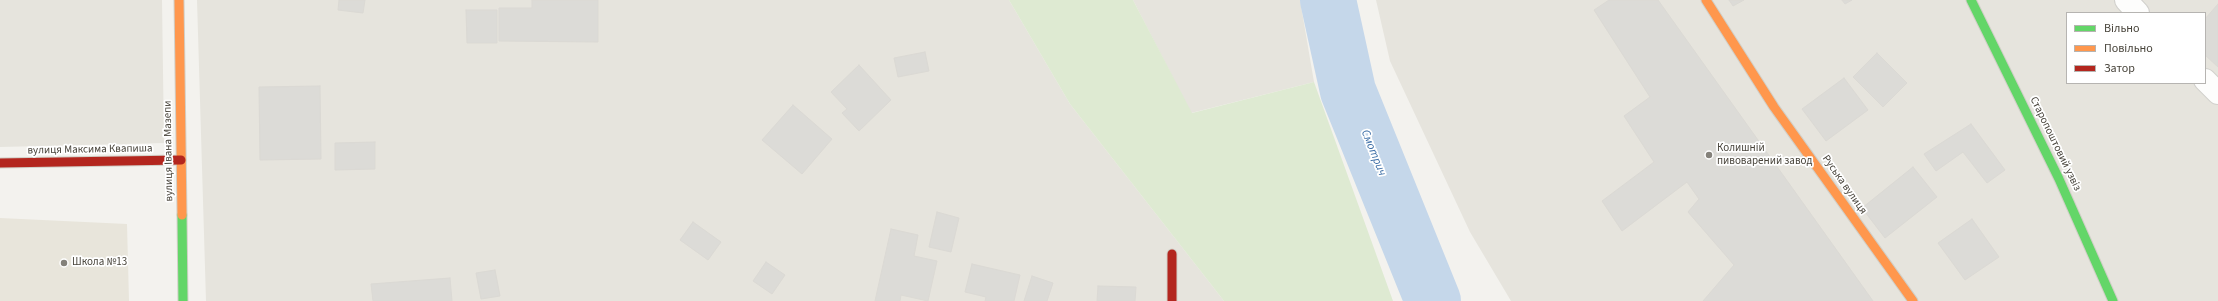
<!DOCTYPE html>
<html>
<head>
<meta charset="utf-8">
<style>
	body { margin:0 }
	#map { position:relative; width:2218px; height:301px; overflow:hidden; background:#f3f2ee; font-family:"Source Sans 3",sans-serif }
	canvas { display:block }
	.legend { position:absolute; left:2066px; top:12px; width:140px; height:72px; box-sizing:border-box; background:#fff; border:1px solid #b6b4b1; margin:0; padding:5px 7px; list-style:none; font-size:12px; color:#48443b }
	.legend li { display:flex; align-items:center; gap:8px; height:20px }
	.legend b { width:20px; border:1px solid #b6b4b1 }
</style>
</head>
<body>
<div id="map">
<canvas width="2218" height="301"></canvas>
<ul class="legend">
<li><b style="height:5px;background:#63d668"></b>Вільно</li>
<li><b style="height:5px;background:#ff974d"></b>Повільно</li>
<li><b style="height:5px;background:#b3261e"></b>Затор</li>
</ul>
</div>
<script>
const context = document.querySelector('canvas').getContext('2d');
context.lineJoin = 'round';
function fillPath(path, color) {
  context.fillStyle = color;
  context.fill(path, 'evenodd');
}
function poly(rows) {
  const path = new Path2D();
  for (const r of rows) {
    path.moveTo(r[0], r[1]);
    for (let i = 2; i < r.length; i += 2) path.lineTo(r[i], r[i + 1]);
  }
  return path;
}
function strokePath(path, color, width, dash) {
  context.strokeStyle = color;
  context.lineWidth = width;
  context.lineCap = dash ? 'butt' : 'round';
  context.setLineDash(dash || []);
  context.stroke(path);
}
function write(font, color, halo, rows, align = 'center') {
  context.font = font + ' "Source Sans 3",sans-serif';
  context.lineWidth = 3.5;
  context.setLineDash([]);
  context.textBaseline = 'middle';
  context.strokeStyle = halo;
  context.fillStyle = color;
  for (const [text, x, y, turn = 0] of rows) {
    context.save();
    context.translate(x, y);
    context.rotate((+turn || 0) * Math.PI / 180);
    context.textAlign = isNaN(turn) ? turn : align;
    if (halo) context.strokeText(text, 0, 0);
    context.fillText(text, 0, 0);
    context.restore();
  }
}
fillPath(poly([
	[0,0,162,0,164,143,0,147],
	[197,0,1009,0,1070,104,1224,301,206,301],
	[1133,0,1300,0,1314,82,1191,113],
	[1376,0,2218,0,2218,301,1511,301,1470,232,1390,61],
	[2067,13,2205,13,2205,83,2067,83]
]), '#e6e4dd');
fillPath(poly([
	[0,218,127,224,129,301,0,301]
]), '#e8e5db');
fillPath(poly([
	[1009,0,1133,0,1192,113,1314,82,1393,301,1224,301,1070,104]
]), '#deead2');
strokePath(poly([
	[1328,0,1348,91,1433,301]
]), '#c5d7ea', 56);
const building = poly([
	[339,0,365,0,363,13,338,10,339,0],
	[532,0,598,0,598,42,499,41,499,8,532,8,532,0],
	[1609,0,1658,0,1873,301,1703,301,1734,265,1688,212,1699,199,1687,182,1622,231,1602,201,1654,162,1624,116,1650,97,1594,10,1609,0],
	[1729,0,1744,0,1733,6,1729,0],
	[1842,0,1852,0,1845,4,1842,0],
	[2218,4,2218,67,2205,55,2205,19,2218,4],
	[466,10,497,10,497,43,467,43,466,10],
	[925,52,929,71,898,77,894,58,925,52],
	[1877,53,1907,83,1883,107,1853,77,1877,53],
	[859,65,891,100,859,131,842,113,847,109,831,92,859,65],
	[1844,78,1868,110,1826,141,1802,109,1844,78],
	[320,86,321,159,260,160,259,87,320,86],
	[793,105,832,139,802,174,762,140,793,105],
	[1971,124,2005,170,1987,183,1963,152,1936,171,1924,154,1971,124],
	[375,142,375,169,335,170,335,143,375,142],
	[1913,167,1937,197,1885,238,1862,208,1913,167],
	[937,212,959,218,951,252,929,247,937,212],
	[1972,219,1999,257,1965,280,1938,243,1972,219],
	[693,222,721,242,708,260,680,240,693,222],
	[891,229,918,235,914,256,937,261,928,301,901,295,900,301,875,301,891,229],
	[766,262,785,275,772,294,753,281,766,262],
	[972,264,1020,275,1014,301,985,301,986,297,965,292,972,264],
	[495,270,500,296,481,299,476,273,495,270],
	[1032,276,1053,283,1047,301,1024,301,1032,276],
	[450,278,452,301,373,301,371,284,450,278],
	[1098,286,1136,287,1135,301,1097,301,1098,286]
]);
fillPath(building, '#dcdbd7');
strokePath(building, '#dbd9d4', 1);
const street = poly([
	[2126,0,2138,13],
	[2205,80,2218,93]
]);
const fast = poly([
	[1971,0,2059,179,2113,301],
	[182,215,183,301]
]);
const slow = poly([
	[179,0,182,215],
	[1706,0,1774,107,1913,301]
]);
const jam = poly([
	[0,163,181,160],
	[1172,254,1172,301]
]);
strokePath(street, '#d1d0cc', 24);
strokePath(fast, '#d1cfc7', 11);
strokePath(slow, '#d1cfc7', 11);
strokePath(jam, '#d1cfc7', 11);
strokePath(street, '#fdfdfc', 22);
strokePath(fast, '#63d668', 9);
strokePath(slow, '#ff974d', 9);
strokePath(jam, '#b3261e', 9);
for (const [x, y, r, color] of [
	[1709,155,4,"#84817a"],
	[64,263,4,"#84817a"]
]) {
  const dot = new Path2D();
  dot.arc(x, y, r, 0, 2 * Math.PI);
  context.fillStyle = color;
  context.fill(dot);
  strokePath(dot, '#fff', 1.5);
}
write('11px', '#48443b', '#fff', [
	["Старопоштовий узвіз",2055,144,64],
	["вулиця Максима Квапиша",90,150,-1],
	["вулиця Івана Мазепи",169,151,-91],
	["Руська вулиця",1844,185,55]
]);
write('11px', '#48443b', '#fff', [
	["Колишній",1717,149],
	["пивоварений завод",1717,162],
	["Школа №13",72,263]
], 'left');
write('italic 12px', '#4071a8', '#fff', [
	["Смотрич",1373,153,68]
]);
</script>
</body>
</html>
